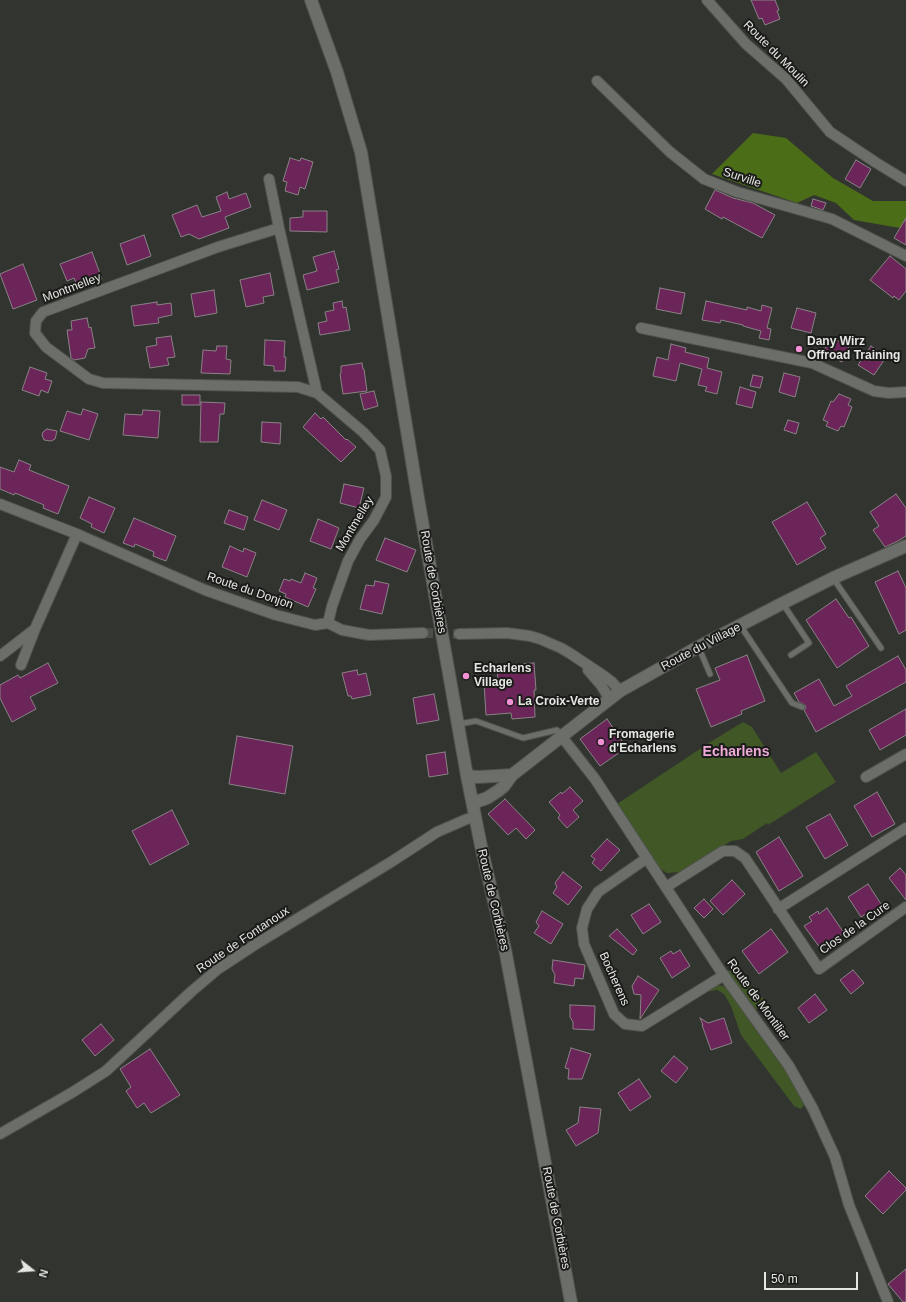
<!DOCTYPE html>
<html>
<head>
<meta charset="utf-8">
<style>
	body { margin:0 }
	#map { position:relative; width:906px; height:1302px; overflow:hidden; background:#32352f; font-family:Arial,sans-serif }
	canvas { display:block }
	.north { position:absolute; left:12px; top:1250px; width:40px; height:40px; -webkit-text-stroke:3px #1b1c19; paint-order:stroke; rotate:107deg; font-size:11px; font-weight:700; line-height:16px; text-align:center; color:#e5e7e3 }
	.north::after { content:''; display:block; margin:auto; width:14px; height:18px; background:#e5e7e3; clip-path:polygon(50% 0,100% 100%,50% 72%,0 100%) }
	.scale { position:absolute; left:764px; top:1272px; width:94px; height:18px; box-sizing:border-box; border:2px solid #e5e7e3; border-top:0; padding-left:5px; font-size:12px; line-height:14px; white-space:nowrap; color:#e5e7e3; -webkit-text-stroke:3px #1b1c19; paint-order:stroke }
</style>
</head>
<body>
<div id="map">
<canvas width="906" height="1302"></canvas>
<div class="north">N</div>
<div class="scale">50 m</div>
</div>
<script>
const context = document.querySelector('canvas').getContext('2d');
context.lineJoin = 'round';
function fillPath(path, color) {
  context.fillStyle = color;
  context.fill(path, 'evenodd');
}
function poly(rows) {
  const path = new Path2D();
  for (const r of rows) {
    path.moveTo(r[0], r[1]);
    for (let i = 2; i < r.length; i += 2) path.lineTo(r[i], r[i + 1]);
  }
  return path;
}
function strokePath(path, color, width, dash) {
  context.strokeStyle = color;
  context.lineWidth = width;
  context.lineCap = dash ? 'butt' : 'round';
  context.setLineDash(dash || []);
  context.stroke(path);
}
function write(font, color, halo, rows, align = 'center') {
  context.font = font + ' Arial,sans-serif';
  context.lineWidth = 4;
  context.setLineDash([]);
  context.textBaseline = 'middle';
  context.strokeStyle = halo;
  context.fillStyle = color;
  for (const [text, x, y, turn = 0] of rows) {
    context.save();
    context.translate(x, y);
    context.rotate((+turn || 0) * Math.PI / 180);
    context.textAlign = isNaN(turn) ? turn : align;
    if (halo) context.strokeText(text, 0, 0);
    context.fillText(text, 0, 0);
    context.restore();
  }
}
fillPath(poly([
	[743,722,752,727,781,773,816,752,836,782,768,825,767,823,743,839,731,841,680,872,667,873,658,867,617,804,712,741],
	[732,968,766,1001,754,1011,727,972],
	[719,985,726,987,739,1002,784,1063,806,1102,801,1109,794,1106,741,1035,731,1006,724,994,717,990,705,992,712,986]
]), '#415726');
fillPath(poly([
	[753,133,786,138,833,178,873,201,906,201,906,230,900,228,854,220,836,203,814,195,797,203,712,174]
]), '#4b6d17');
const building = poly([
	[751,0,775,0,779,10,777,11,780,19,765,25,762,18,759,19,751,0],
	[290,158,300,161,301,158,313,162,305,189,300,187,298,195,285,191,287,182,283,181,290,158],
	[856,160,871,169,860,188,845,179,856,160],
	[715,190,733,198,753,203,775,215,762,238,723,217,722,219,705,209,715,190],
	[227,192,229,199,246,193,251,207,225,217,229,228,199,239,189,234,181,237,172,215,197,205,202,217,221,211,216,197,227,192],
	[813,199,826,203,823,210,811,206,813,199],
	[303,211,327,211,327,232,290,231,290,218,303,217,303,211],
	[906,218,906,245,894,238,906,218],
	[144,235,151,256,127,265,120,244,144,235],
	[334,251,339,269,336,270,339,282,307,290,303,275,317,271,313,257,334,251],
	[92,252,102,279,90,283,89,278,76,283,74,278,67,281,60,264,92,252],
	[890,256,906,269,906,291,899,300,894,296,893,298,870,280,890,256],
	[23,264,37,300,13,309,0,274,23,264],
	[270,273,274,295,263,297,264,303,246,307,240,280,270,273],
	[660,288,685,293,681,314,656,309,660,288],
	[214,290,217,313,195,317,191,294,214,290],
	[342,301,343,308,346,307,350,330,320,335,318,323,327,321,325,312,334,310,333,303,342,301],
	[706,301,747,310,747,307,761,311,762,305,772,308,767,328,771,329,769,340,759,338,761,331,743,326,743,325,721,320,720,323,702,320,706,301],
	[157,302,157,305,171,303,172,315,158,318,159,323,134,326,131,306,157,302],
	[797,308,816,313,811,333,791,328,797,308],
	[87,318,89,328,91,327,95,348,88,349,85,358,74,360,71,358,67,330,72,330,71,321,87,318],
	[171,336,175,357,167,358,169,365,150,368,146,347,157,345,156,338,171,336],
	[830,337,849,346,842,362,823,353,830,337],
	[265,340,285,341,284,357,286,357,285,371,274,371,274,366,264,365,265,340],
	[671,344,686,348,685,352,709,358,707,368,722,372,717,394,705,391,707,387,698,385,702,369,680,363,676,381,653,376,657,357,668,360,671,344],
	[217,346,227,346,226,359,231,360,230,374,201,373,203,350,216,351,217,346],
	[871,346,886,357,874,375,858,365,871,346],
	[362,363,363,369,364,369,367,391,343,394,340,374,341,373,341,366,362,363],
	[30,367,47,373,45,379,52,381,48,393,41,390,39,396,22,390,30,367],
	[784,373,800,377,795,397,779,392,784,373],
	[753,375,763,377,760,388,750,386,753,375],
	[740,387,756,392,752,408,736,404,740,387],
	[374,391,378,406,364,410,360,394,374,391],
	[839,394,851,399,848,405,852,407,844,427,841,426,838,431,826,426,828,422,823,420,831,401,833,402,839,394],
	[182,395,200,395,200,405,182,405,182,395],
	[201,402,225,403,224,414,220,414,218,442,200,442,201,402],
	[83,409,98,414,89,440,60,431,67,411,81,415,83,409],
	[143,410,160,411,158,438,123,435,125,414,142,415,143,410],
	[315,413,321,419,323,417,346,440,347,439,356,447,341,462,303,427,315,413],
	[788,420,799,423,796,434,784,430,788,420],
	[262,422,281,423,280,444,261,442,262,422],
	[47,429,57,431,55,439,51,441,44,440,42,435,43,432,47,429],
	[19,460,31,465,29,470,69,486,58,514,43,508,44,505,15,493,14,495,0,489,0,467,14,472,19,460],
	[344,484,364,488,359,508,340,503,344,484],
	[896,494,906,508,906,536,898,541,885,547,873,530,879,526,870,512,896,494],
	[89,497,115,508,104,533,91,527,92,524,80,518,89,497],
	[262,500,287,510,279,530,254,520,262,500],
	[807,502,826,534,820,538,826,548,797,565,772,522,807,502],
	[229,510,248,517,244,530,224,523,229,510],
	[134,518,176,536,166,561,153,556,154,552,135,544,134,547,123,543,134,518],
	[318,519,339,528,331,549,310,541,318,519],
	[385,538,416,550,407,572,376,560,385,538],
	[230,546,243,552,244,548,256,553,247,577,222,567,230,546],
	[898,571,906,588,906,630,899,634,875,582,898,571],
	[305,573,317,578,313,588,316,589,308,607,285,597,286,594,279,591,284,579,290,581,291,579,301,583,305,573],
	[375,581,389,584,382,614,360,609,366,585,374,586,375,581],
	[836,599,849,618,851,617,869,646,837,668,806,620,836,599],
	[747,655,765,701,741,711,742,714,711,727,696,689,720,680,715,668,747,655],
	[898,656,906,670,906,682,816,732,804,710,806,708,805,705,799,702,794,693,819,679,834,706,852,696,846,686,898,656],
	[48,663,58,683,30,697,36,709,12,722,0,698,0,685,18,675,20,678,48,663],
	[534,663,536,690,534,690,535,717,512,719,511,713,486,715,484,683,498,682,497,665,534,663],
	[357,670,358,675,366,673,371,695,352,699,351,696,348,696,342,673,357,670],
	[434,694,439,720,417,724,413,698,434,694],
	[906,709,906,735,880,750,869,730,906,709],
	[607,719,622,741,618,744,623,750,600,766,580,739,607,719],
	[237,736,293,746,285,794,229,784,237,736],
	[445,752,448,774,429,777,426,755,445,752],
	[570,787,583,801,573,810,579,817,567,828,558,818,560,815,549,802,561,792,562,794,570,787],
	[877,792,895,824,872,837,854,806,877,792],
	[505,799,535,830,526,839,516,828,508,835,488,814,505,799],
	[172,810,189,844,150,865,132,831,172,810],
	[830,814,848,845,825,859,806,827,830,814],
	[779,837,803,876,779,891,756,852,779,837],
	[607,839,620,850,601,871,592,863,595,859,591,856,607,839],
	[900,868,906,875,906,900,889,878,900,868],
	[563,872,582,887,568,905,553,893,557,887,555,883,563,872],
	[732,880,745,894,723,915,710,901,732,880],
	[868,884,883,907,872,914,870,911,861,917,848,897,868,884],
	[704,899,713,909,704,918,694,908,704,899],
	[649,904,661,922,643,934,631,915,649,904],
	[827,908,844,933,821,949,804,926,812,921,809,917,818,911,819,914,827,908],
	[542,911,563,924,551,944,534,933,539,926,536,922,542,911],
	[617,929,637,950,633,955,609,936,617,929],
	[771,929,788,952,759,974,742,951,771,929],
	[680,950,690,966,672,978,660,958,671,951,673,954,680,950],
	[553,960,585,965,583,979,575,978,574,986,554,983,555,975,552,969,553,960],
	[853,970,864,983,851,994,840,980,853,970],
	[638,976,659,990,640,1019,641,995,634,994,632,986,638,976],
	[815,994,827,1010,809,1023,798,1008,815,994],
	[570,1005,595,1006,594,1030,573,1029,573,1022,570,1017,570,1005],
	[700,1018,708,1023,724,1018,732,1043,711,1050,702,1025,703,1025,700,1018],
	[101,1024,114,1040,95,1056,82,1040,101,1024],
	[571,1048,591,1054,582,1079,568,1079,569,1069,565,1068,571,1048],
	[150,1049,180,1095,151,1113,144,1103,137,1108,126,1091,131,1087,120,1069,150,1049],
	[674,1056,688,1068,676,1083,661,1071,674,1056],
	[639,1079,651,1097,630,1111,618,1093,639,1079],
	[580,1107,601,1109,598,1133,576,1146,566,1130,578,1123,580,1107],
	[889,1171,906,1188,906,1190,883,1214,865,1196,889,1171],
	[906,1269,906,1302,903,1302,888,1284,906,1269]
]);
fillPath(building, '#6b2559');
strokePath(building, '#898286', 1);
strokePath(poly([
	[423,633,459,634]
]), '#4d504a', 10, [10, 5]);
const lane = poly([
	[833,578,881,648],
	[783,604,809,643,791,655],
	[740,625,792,703,802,707],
	[699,648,710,674],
	[459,724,476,721,523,738,557,730,561,736]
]);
const street = poly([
	[707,0,746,44,786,79,830,132,875,162,906,181],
	[597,81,670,152,704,179,737,192,832,219,906,256],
	[269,179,279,228,317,393],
	[279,228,218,247,43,312,36,321,35,333,46,347,89,379,103,383,298,387,317,393,363,432,380,450,386,476,386,497,374,520,360,539,348,561,332,606,328,623],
	[641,328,812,363,874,391,889,393,906,392],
	[0,504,77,534,205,590,276,615,315,625,328,623,342,630,369,635,423,633],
	[459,634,507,633,530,636,540,639,561,648,571,654,604,676,612,682,620,691],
	[0,656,35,629,77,534],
	[21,665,35,629],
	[588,670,601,685,609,698],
	[562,737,595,779,720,970,789,1066,813,1109,835,1157,849,1205,888,1302],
	[866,777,906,754],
	[647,858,598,892,587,909,582,928,584,944,614,1014,625,1024,642,1026,724,975],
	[666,887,723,851,735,851,745,858,819,969,906,907],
	[778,909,906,828],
	[0,1134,73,1092,106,1071,192,991,218,969,256,944,391,862,437,832,467,819,475,817]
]);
const secondary = poly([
	[311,0,337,72,361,152,418,498,467,776,481,846,505,949,571,1302],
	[467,776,478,777,512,775],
	[473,803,487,798,498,791,504,786,512,775,620,691,698,647,783,603,833,578,906,546]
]);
strokePath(lane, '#4f524c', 7);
strokePath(street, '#4f524c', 12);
strokePath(secondary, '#4f524c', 14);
strokePath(lane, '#6c6f69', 5);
strokePath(street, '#6c6f69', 10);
strokePath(secondary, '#6c6f69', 12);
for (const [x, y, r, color] of [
	[799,349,4,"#f391d6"],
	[466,676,4,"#f391d6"],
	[510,702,4,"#f391d6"],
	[601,742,4,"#f391d6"]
]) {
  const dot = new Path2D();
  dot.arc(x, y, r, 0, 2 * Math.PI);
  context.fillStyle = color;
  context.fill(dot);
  strokePath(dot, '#1b1c19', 1.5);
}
write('12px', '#e5e7e3', '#1b1c19', [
	["Route du Moulin",776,54,45],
	["Surville",742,178,18],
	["Montmelley",72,288,-21],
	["Montmelley",355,524,-59],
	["Route de Corbières",433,582,80],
	["Route du Donjon",250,591,19],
	["Route du Village",701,647,-28],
	["Route de Corbières",493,900,77],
	["Clos de la Cure",855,928,-35],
	["Route de Fontanoux",243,940,-34],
	["Bocherens",614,979,66],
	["Route de Montilier",758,1000,54],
	["Route de Corbières",556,1218,79]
]);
write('bold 12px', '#e5e7e3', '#1b1c19', [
	["Dany Wirz",807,342],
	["Offroad Training",807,356],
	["Echarlens",474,669],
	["Village",474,683],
	["La Croix-Verte",518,702],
	["Fromagerie",609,735],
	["d'Echarlens",609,749]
], 'left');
write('bold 14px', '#efaad9', '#1b1c19', [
	["Echarlens",736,752]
]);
</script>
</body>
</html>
